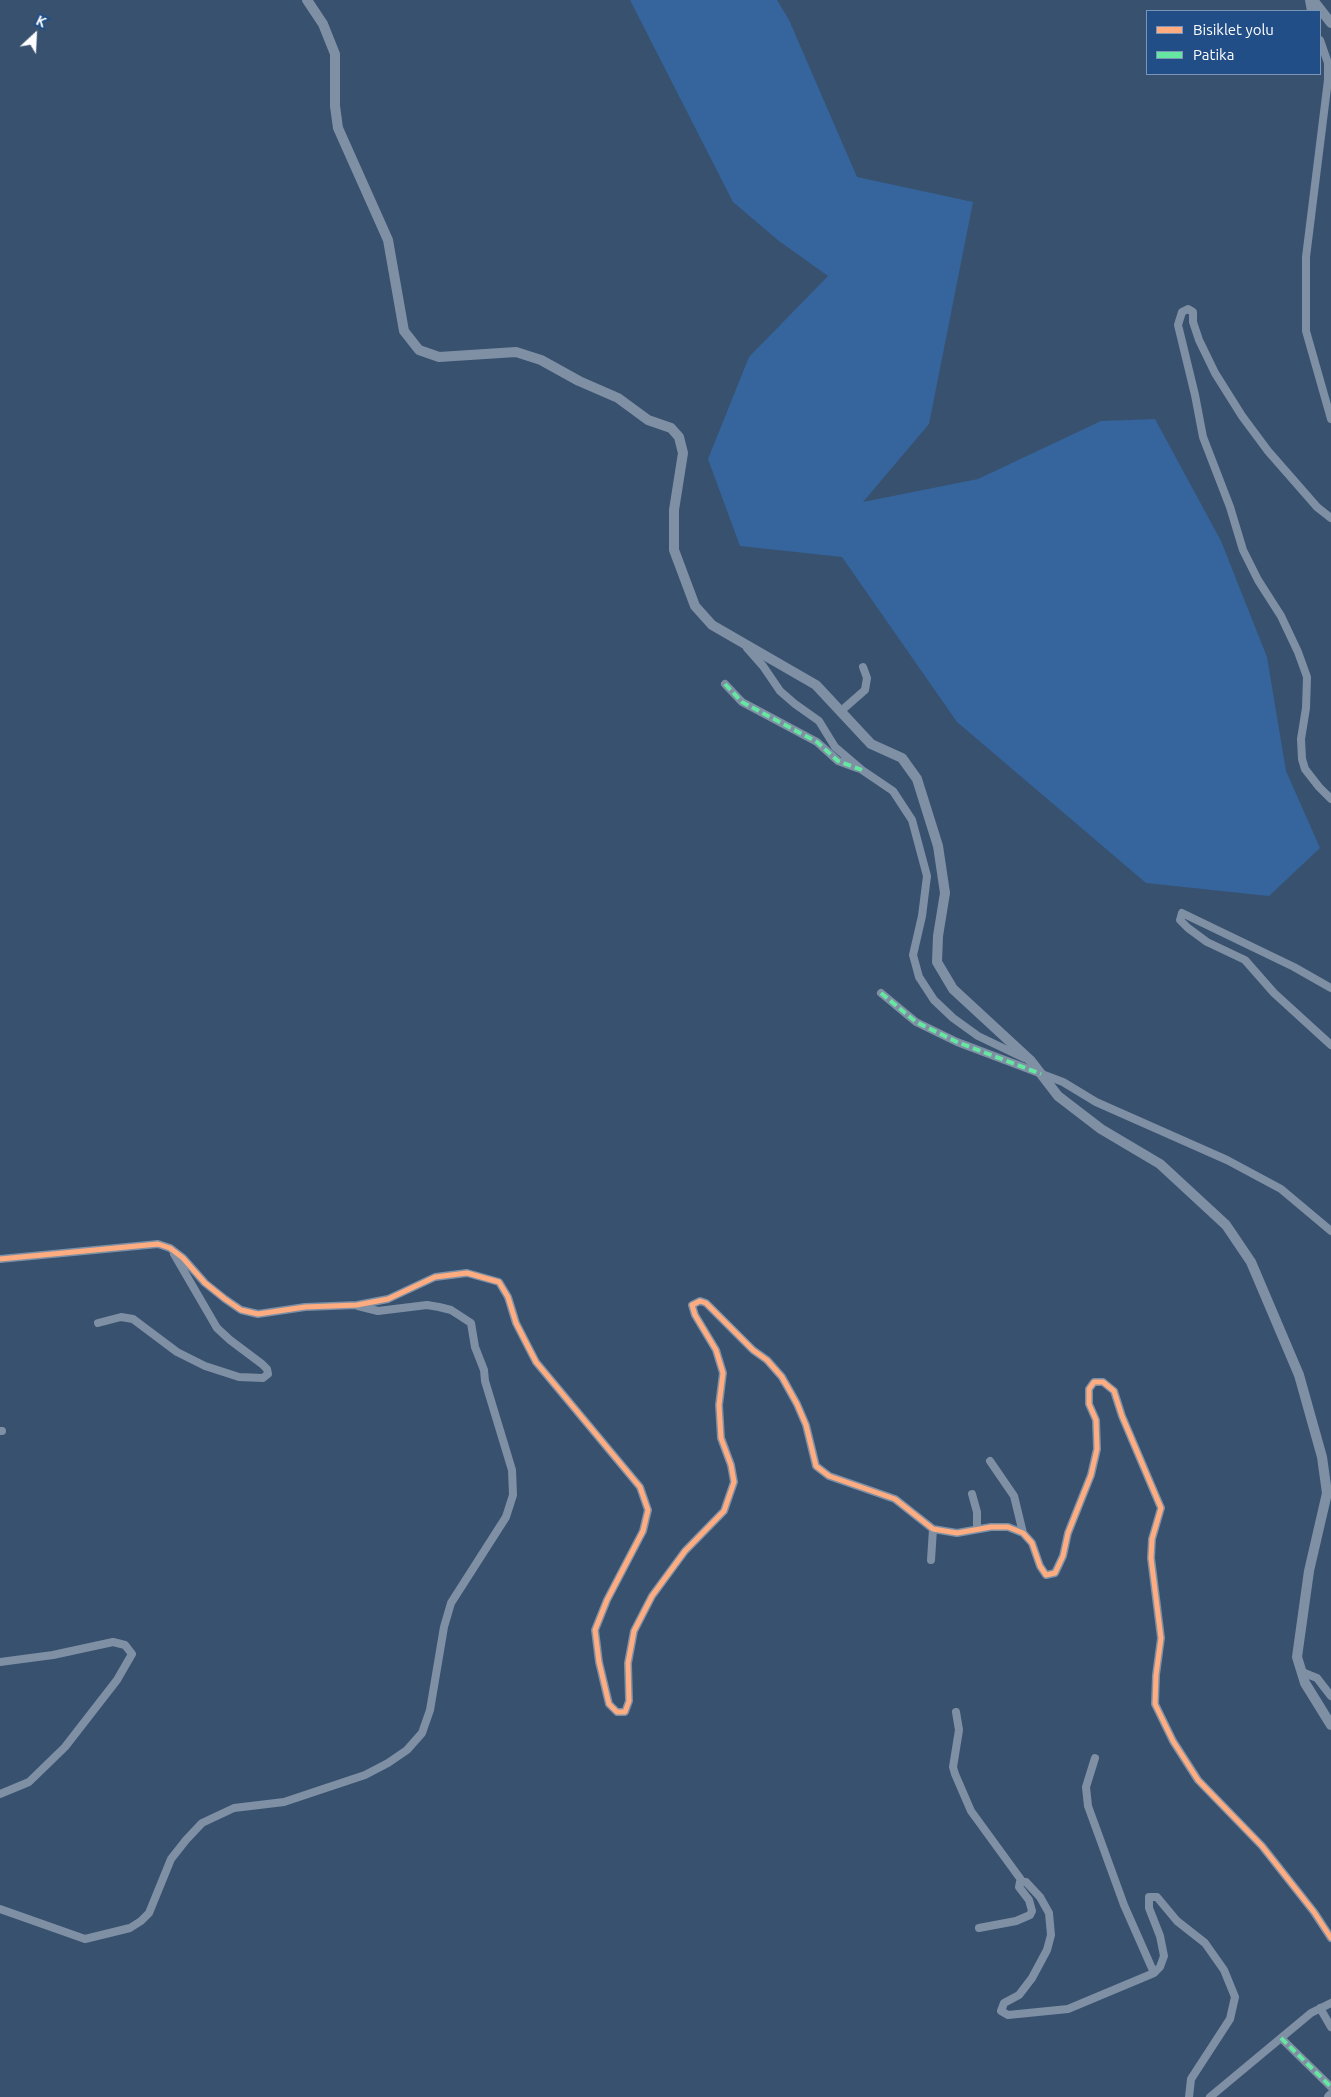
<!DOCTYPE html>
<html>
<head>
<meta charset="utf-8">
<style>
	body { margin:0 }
	#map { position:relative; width:1331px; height:2097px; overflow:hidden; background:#38516f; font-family:Ubuntu,sans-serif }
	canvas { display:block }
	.legend { position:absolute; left:1146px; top:10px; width:175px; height:65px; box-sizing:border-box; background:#214e86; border:1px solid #7a95b6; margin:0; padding:6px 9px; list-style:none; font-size:15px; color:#fff }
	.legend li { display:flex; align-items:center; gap:10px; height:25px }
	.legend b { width:25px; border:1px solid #7a95b6 }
	.north { position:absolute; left:10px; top:10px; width:50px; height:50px; -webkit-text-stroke:4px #214e86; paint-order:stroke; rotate:25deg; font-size:14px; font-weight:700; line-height:20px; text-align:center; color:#fff }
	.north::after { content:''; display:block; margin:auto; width:18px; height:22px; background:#fff; clip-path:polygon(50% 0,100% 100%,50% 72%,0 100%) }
</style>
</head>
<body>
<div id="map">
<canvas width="1331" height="2097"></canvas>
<ul class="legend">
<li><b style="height:6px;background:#ffac80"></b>Bisiklet yolu</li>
<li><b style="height:6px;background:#66e7a1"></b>Patika</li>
</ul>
<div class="north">K</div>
</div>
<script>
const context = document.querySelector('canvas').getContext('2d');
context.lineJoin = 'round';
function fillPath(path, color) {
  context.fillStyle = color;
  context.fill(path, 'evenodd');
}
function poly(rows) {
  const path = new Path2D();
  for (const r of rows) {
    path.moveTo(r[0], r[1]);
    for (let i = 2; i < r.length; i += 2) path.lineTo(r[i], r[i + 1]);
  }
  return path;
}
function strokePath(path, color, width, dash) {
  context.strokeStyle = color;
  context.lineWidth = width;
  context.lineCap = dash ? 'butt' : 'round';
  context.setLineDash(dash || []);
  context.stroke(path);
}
fillPath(poly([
	[630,0,777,0,789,20,857,177,973,202,929,424,863,502,978,479,1101,421,1155,419,1221,541,1267,657,1286,771,1320,848,1269,896,1146,883,957,722,842,557,740,546,708,459,749,357,828,276,779,241,733,202]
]), '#35659c');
strokePath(poly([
	[1309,0,1311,11],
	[1320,40,1328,63,1328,80,1306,257,1306,331,1331,419],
	[1331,518,1317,507,1268,451,1242,416,1215,373,1199,340,1193,322,1193,312,1188,309,1182,312,1178,325,1195,395,1203,437,1230,507,1243,550,1258,580,1281,616,1298,652,1307,677,1306,708,1301,739,1302,759,1305,769,1319,787,1331,799],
	[747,648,763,666,780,691,795,704,819,721,835,747,862,770,893,791,912,820,927,876,922,916,913,955,919,977,934,1000,953,1018,978,1036,1024,1058],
	[725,684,742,702,817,742,838,761,857,768],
	[841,711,865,690,867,678,863,667],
	[1331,988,1294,967,1182,913,1180,920,1188,928,1207,942,1245,960,1274,993,1331,1045],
	[881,993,916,1022,957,1042,1063,1082,1096,1102,1227,1160,1281,1189,1331,1231],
	[0,1259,158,1244,170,1248,183,1258,205,1283,225,1299,241,1310,258,1314,305,1307,357,1305,388,1299,435,1277,467,1273,499,1282,508,1297,516,1323,536,1362,640,1487,648,1510,643,1531,607,1600,595,1630,599,1662,609,1704,617,1712,625,1712,629,1701,628,1663,634,1631,652,1596,685,1551,724,1511,734,1482,731,1465,721,1438,719,1405,723,1373,716,1350,695,1315,692,1305,700,1301,706,1303,753,1350,767,1360,782,1377,797,1404,806,1425,816,1466,829,1476,895,1499,933,1529,957,1533,991,1527,1008,1527,1023,1533,1032,1543,1040,1566,1046,1575,1055,1573,1063,1556,1068,1533,1091,1475,1097,1449,1096,1420,1089,1404,1089,1389,1094,1382,1103,1382,1114,1391,1122,1416,1161,1508,1152,1539,1151,1558,1161,1638,1156,1675,1155,1704,1173,1741,1198,1780,1262,1846,1314,1912,1331,1938],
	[98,1323,121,1317,133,1319,177,1352,205,1366,239,1377,263,1378,268,1374,267,1369,262,1364,230,1340,217,1328,174,1254],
	[0,1431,2,1431],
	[990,1461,1014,1496,1023,1533],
	[972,1494,977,1512,977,1529],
	[931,1560,933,1529],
	[0,1662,53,1655,113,1642,125,1645,132,1654,117,1680,65,1747,29,1782,0,1794],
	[1302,1672,1317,1678,1331,1696],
	[956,1712,959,1730,953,1767,955,1774,971,1811,1022,1881],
	[1095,1758,1086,1787,1088,1806,1124,1905,1154,1973],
	[0,1909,85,1939,130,1928,141,1921,149,1913,171,1859,186,1840,202,1823,234,1808,284,1802,365,1775,388,1763,407,1750,422,1733,430,1710,444,1627,451,1603,506,1517,513,1495,512,1470,485,1381,484,1370,475,1347,471,1323,451,1310,439,1307,427,1305,378,1311,358,1306],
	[979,1928,1016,1921,1030,1915,1032,1911,1029,1900,1019,1887,1020,1882,1026,1882,1040,1897,1049,1913,1051,1935,1047,1950,1032,1978,1019,1995,1004,2003,1001,2011,1008,2015,1068,2009,1154,1973,1160,1967,1164,1956,1160,1936,1149,1908,1149,1897,1157,1897,1177,1921,1205,1943,1224,1970,1235,1997,1230,2019,1191,2079,1189,2097],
	[1320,2008,1331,2027],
	[1281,2038,1331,2087],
	[1210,2097,1311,2013,1331,2003]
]), '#7f90a5', 8);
strokePath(poly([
	[307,0,323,24,335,54,335,106,338,128,388,240,404,331,419,350,439,357,516,352,541,360,579,381,618,398,648,420,671,428,679,437,683,453,674,510,674,550,695,606,712,625,816,685,871,744,902,758,917,779,938,846,945,893,938,936,937,962,953,989,1031,1061,1058,1096,1101,1129,1160,1164,1226,1225,1251,1262,1299,1375,1322,1457,1327,1493,1309,1571,1297,1657,1305,1683,1331,1725],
	[1313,0,1331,23],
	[1329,2097,1331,2095]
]), '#7f90a5', 10);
strokePath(poly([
	[725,684,742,702,817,742,838,761,862,770],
	[881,993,916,1022,957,1042,1041,1074],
	[1281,2038,1331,2087]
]), '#66e7a1', 4, [8, 4]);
strokePath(poly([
	[0,1259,158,1244,170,1248,183,1258,205,1283,225,1299,241,1310,258,1314,305,1307,357,1305,388,1299,435,1277,467,1273,499,1282,508,1297,516,1323,536,1362,640,1487,648,1510,643,1531,607,1600,595,1630,599,1662,609,1704,617,1712,625,1712,629,1701,628,1663,634,1631,652,1596,685,1551,724,1511,734,1482,731,1465,721,1438,719,1405,723,1373,716,1350,695,1315,692,1305,700,1301,706,1303,753,1350,767,1360,782,1377,797,1404,806,1425,816,1466,829,1476,895,1499,933,1529,957,1533,991,1527,1008,1527,1023,1533,1032,1543,1040,1566,1046,1575,1055,1573,1063,1556,1068,1533,1091,1475,1097,1449,1096,1420,1089,1404,1089,1389,1094,1382,1103,1382,1114,1391,1122,1416,1161,1508,1152,1539,1151,1558,1161,1638,1156,1675,1155,1704,1173,1741,1198,1780,1262,1846,1314,1912,1331,1938]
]), '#ffac80', 5);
</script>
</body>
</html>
